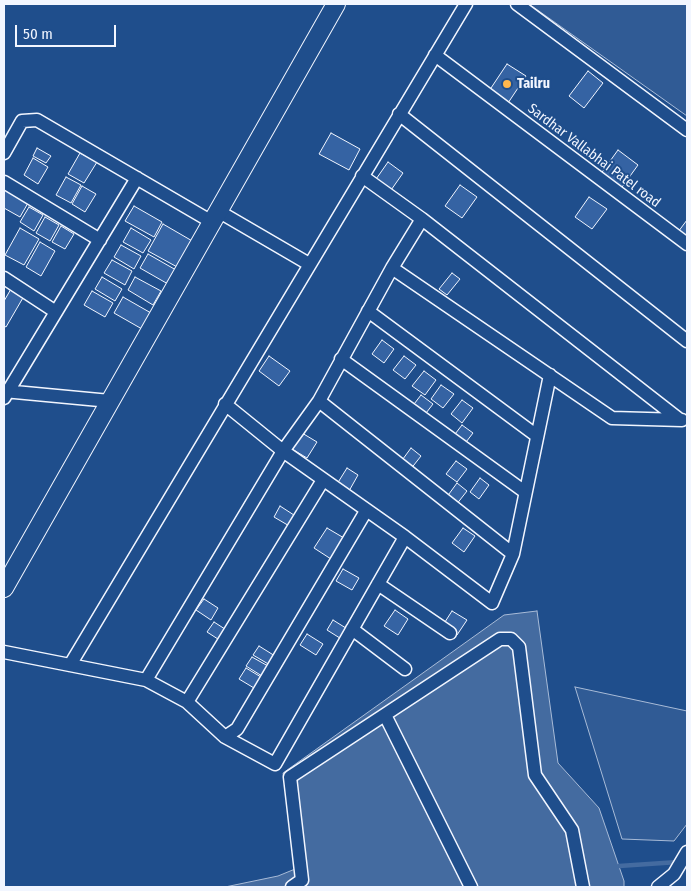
<!DOCTYPE html>
<html>
<head>
<meta charset="utf-8">
<style>
	body { margin:0 }
	#map { position:relative; width:691px; height:891px; overflow:hidden; background:#1f4e8c; font-family:"Fira Sans Condensed",sans-serif }
	canvas { display:block }
	.frame { position:absolute; inset:0; border:5px solid #f2f6ff; pointer-events:none }
	.scale { position:absolute; left:15px; top:25px; width:101px; height:22px; box-sizing:border-box; border:2px solid #f2f6ff; border-top:0; padding-left:6px; font-size:15px; line-height:18px; white-space:nowrap; color:#f2f6ff; -webkit-text-stroke:4px #1f4e8c; paint-order:stroke }
</style>
</head>
<body>
<div id="map">
<canvas width="691" height="891"></canvas>
<div class="frame"></div>
<div class="scale">50 m</div>
</div>
<script>
const context = document.querySelector('canvas').getContext('2d');
context.lineJoin = 'round';
function fillPath(path, color) {
  context.fillStyle = color;
  context.fill(path, 'evenodd');
}
function poly(rows) {
  const path = new Path2D();
  for (const r of rows) {
    path.moveTo(r[0], r[1]);
    for (let i = 2; i < r.length; i += 2) path.lineTo(r[i], r[i + 1]);
  }
  return path;
}
function strokePath(path, color, width, dash) {
  context.strokeStyle = color;
  context.lineWidth = width;
  context.lineCap = dash ? 'butt' : 'round';
  context.setLineDash(dash || []);
  context.stroke(path);
}
function write(font, color, halo, rows, align = 'center') {
  context.font = font + ' "Fira Sans Condensed",sans-serif';
  context.lineWidth = 4;
  context.setLineDash([]);
  context.textBaseline = 'middle';
  context.strokeStyle = halo;
  context.fillStyle = color;
  for (const [text, x, y, turn = 0] of rows) {
    context.save();
    context.translate(x, y);
    context.rotate((+turn || 0) * Math.PI / 180);
    context.textAlign = isNaN(turn) ? turn : align;
    if (halo) context.strokeText(text, 0, 0);
    context.fillText(text, 0, 0);
    context.restore();
  }
}
const built = poly([
	[529,4,687,4,687,116,529,4],
	[575,687,687,711,687,824,674,841,622,839,575,687]
]);
fillPath(built, '#305b95');
strokePath(built, '#a8bbd7', 1);
const water = poly([
	[537,611,558,763,599,808,624,881,624,887,225,887,278,876,300,867,283,773,504,615,537,611]
]);
fillPath(water, '#446ba0');
strokePath(water, '#a8bbd7', 1);
strokePath(poly([
	[619,866,678,862]
]), '#446ba0', 4.5);
const building = poly([
	[507,64,526,76,508,103,489,91,507,64],
	[588,71,603,83,584,108,569,96,588,71],
	[331,133,360,149,349,170,319,154,331,133],
	[37,148,51,156,46,163,33,156,37,148],
	[618,150,638,165,620,190,600,175,618,150],
	[80,153,97,162,84,183,68,174,80,153],
	[33,158,48,167,38,184,24,175,33,158],
	[388,162,403,173,389,193,374,182,388,162],
	[66,177,81,185,71,203,56,195,66,177],
	[460,185,477,197,462,218,445,206,460,185],
	[82,186,96,194,85,212,72,204,82,186],
	[4,189,28,203,20,217,4,208,4,189],
	[589,197,607,209,592,229,575,217,589,197],
	[134,206,162,222,154,237,125,221,134,206],
	[29,207,43,215,34,231,20,222,29,207],
	[45,217,59,225,50,241,36,233,45,217],
	[687,220,687,238,678,232,687,220],
	[163,224,194,242,179,268,148,251,163,224],
	[61,226,74,234,65,249,52,242,61,226],
	[20,228,39,239,24,265,5,255,20,228],
	[131,228,151,240,143,253,123,242,131,228],
	[40,242,55,251,41,276,26,267,40,242],
	[121,245,141,256,134,269,114,257,121,245],
	[148,254,176,270,168,284,140,268,148,254],
	[112,260,132,271,125,285,104,273,112,260],
	[452,273,460,279,447,295,439,289,452,273],
	[102,277,122,289,115,301,95,289,102,277],
	[135,277,161,291,153,305,128,290,135,277],
	[11,289,24,296,6,327,4,326,4,301,11,289],
	[92,291,113,303,105,317,84,305,92,291],
	[123,297,151,313,142,329,114,313,123,297],
	[382,340,394,349,384,363,372,354,382,340],
	[269,356,290,371,279,386,259,371,269,356],
	[404,356,416,365,405,379,393,370,404,356],
	[424,371,436,380,425,395,412,386,424,371],
	[441,385,454,394,443,408,431,399,441,385],
	[421,395,433,404,423,417,411,408,421,395],
	[462,400,473,408,462,423,451,414,462,400],
	[462,425,473,433,463,446,452,438,462,425],
	[302,433,317,442,307,458,292,449,302,433],
	[411,448,421,456,410,470,400,463,411,448],
	[456,461,467,469,457,482,446,474,456,461],
	[347,468,358,475,349,491,337,484,347,468],
	[480,478,489,485,479,499,470,492,480,478],
	[457,483,467,491,456,505,446,498,457,483],
	[280,506,297,517,291,527,274,517,280,506],
	[327,528,344,538,331,559,314,548,327,528],
	[463,528,475,536,464,552,452,543,463,528],
	[343,569,359,578,352,590,336,581,343,569],
	[204,599,218,608,211,620,196,610,204,599],
	[395,610,408,619,398,635,384,626,395,610],
	[452,611,467,620,457,635,443,625,452,611],
	[333,620,349,630,343,640,327,630,333,620],
	[214,622,228,631,221,641,207,632,214,622],
	[307,634,323,644,316,655,300,645,307,634],
	[259,646,275,656,270,665,253,655,259,646],
	[252,657,268,666,262,676,246,666,252,657],
	[246,668,261,677,254,688,239,679,246,668]
]);
fillPath(building, '#3563a3');
strokePath(building, '#f2f6ff', 1);
const street = poly([
	[517,4,687,130],
	[435,55,687,244],
	[399,114,687,341],
	[4,153,22,121,37,120,212,222],
	[362,176,422,219,680,420],
	[4,182,100,240],
	[218,211,309,264],
	[422,219,392,268,319,401,513,554],
	[392,268,612,418,682,420],
	[4,278,56,312],
	[368,311,537,436],
	[341,359,525,492],
	[4,391,110,401],
	[4,398,137,178],
	[225,404,283,451,405,537,492,603,513,554,550,375],
	[378,584,450,633],
	[352,629,405,669],
	[4,652,146,680,187,702,225,737,275,764,405,537],
	[70,665,466,4],
	[146,680,283,451,319,401],
	[187,702,323,480],
	[385,715,471,887],
	[225,737,237,729,366,511],
	[292,887,302,880,290,777,500,639,511,639,519,647,535,775,572,830,583,887],
	[658,887,674,874,687,852]
]);
const secondary = poly([
	[4,588,336,4]
]);
strokePath(street, '#f2f6ff', 15);
strokePath(secondary, '#f2f6ff', 20);
strokePath(street, '#1f4e8c', 12);
strokePath(secondary, '#1f4e8c', 18);
for (const [x, y, r, color] of [
	[507,84,5,"#ffb74d"]
]) {
  const dot = new Path2D();
  dot.arc(x, y, r, 0, 2 * Math.PI);
  context.fillStyle = color;
  context.fill(dot);
  strokePath(dot, '#1f4e8c', 2);
}
write('bold 14px', '#f2f6ff', '#1f4e8c', [
	["Tailru",517,84]
], 'left');
write('14px', '#f2f6ff', '#1f4e8c', [
	["Sardhar Vallabhai Patel road",594,156,37]
]);
</script>
</body>
</html>
